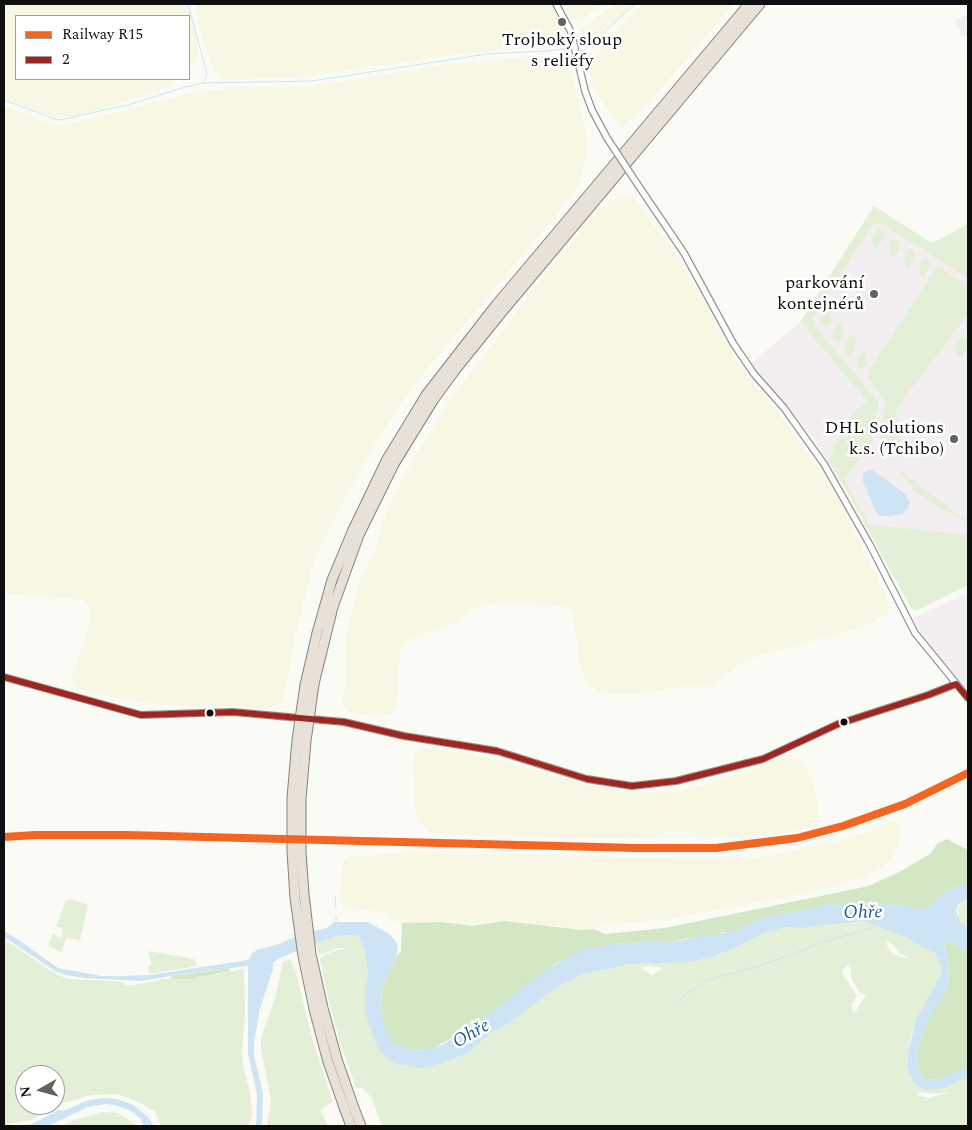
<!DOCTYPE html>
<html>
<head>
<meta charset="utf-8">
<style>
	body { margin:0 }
	#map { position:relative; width:972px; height:1130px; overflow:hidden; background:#fbfbf5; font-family:Spectral,serif }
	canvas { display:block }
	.frame { position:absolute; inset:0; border:5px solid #0f0f0f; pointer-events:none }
	.legend { position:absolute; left:15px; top:15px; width:175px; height:65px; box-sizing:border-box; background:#fff; border:1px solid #9f9f9f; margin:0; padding:6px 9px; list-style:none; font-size:15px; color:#0f0f0f }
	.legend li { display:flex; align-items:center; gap:10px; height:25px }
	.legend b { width:25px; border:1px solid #9f9f9f }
	.north { position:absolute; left:15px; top:1065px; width:50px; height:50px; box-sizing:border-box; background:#fff; border:1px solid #9f9f9f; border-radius:50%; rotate:263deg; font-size:14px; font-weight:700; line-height:20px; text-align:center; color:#0f0f0f }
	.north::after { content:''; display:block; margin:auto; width:18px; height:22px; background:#626260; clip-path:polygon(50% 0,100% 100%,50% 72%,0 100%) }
</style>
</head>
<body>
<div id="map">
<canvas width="972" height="1130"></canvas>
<div class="frame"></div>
<ul class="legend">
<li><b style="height:6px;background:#f26522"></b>Railway R15</li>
<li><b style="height:6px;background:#9e2621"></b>2</li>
</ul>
<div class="north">N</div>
</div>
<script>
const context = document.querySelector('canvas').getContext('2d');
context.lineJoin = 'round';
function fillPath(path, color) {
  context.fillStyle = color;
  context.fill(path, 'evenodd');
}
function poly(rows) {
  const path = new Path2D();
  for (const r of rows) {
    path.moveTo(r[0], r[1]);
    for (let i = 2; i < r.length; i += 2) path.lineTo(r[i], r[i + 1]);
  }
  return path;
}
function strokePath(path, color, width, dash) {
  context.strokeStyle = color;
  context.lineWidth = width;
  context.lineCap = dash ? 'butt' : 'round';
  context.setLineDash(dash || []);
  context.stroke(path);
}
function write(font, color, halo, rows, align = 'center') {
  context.font = font + ' Spectral,serif';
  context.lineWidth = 5;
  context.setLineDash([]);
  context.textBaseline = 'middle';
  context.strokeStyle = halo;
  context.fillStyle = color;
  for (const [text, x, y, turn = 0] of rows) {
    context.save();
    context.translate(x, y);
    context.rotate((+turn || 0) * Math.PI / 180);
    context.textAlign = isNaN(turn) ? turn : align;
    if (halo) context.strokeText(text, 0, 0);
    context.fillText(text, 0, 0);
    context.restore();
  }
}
fillPath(poly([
	[968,14,968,35,961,37,955,20],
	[877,223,881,223,968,279,968,537,966,535,869,524,845,479,873,437,880,403,815,326,813,317,871,228],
	[800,322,868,402,855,410,843,427,831,456,828,461,815,441,751,364],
	[968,593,968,690,932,649,913,618]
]), '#f3eff1');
fillPath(poly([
	[4,4,189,4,197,41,197,56,189,71,189,16,16,16,16,79,179,79,172,84,146,95,96,111,65,117,53,116,4,98],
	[194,4,550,4,561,21,567,37,566,42,559,45,540,49,509,49,459,54,301,77,224,80,217,74,205,49],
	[562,4,604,4,580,19,572,21],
	[615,4,635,4,596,38,586,42,583,42,579,30],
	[643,4,734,4,651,100,622,128,610,113,595,90,590,78,590,68,604,43],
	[516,58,540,61,561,59,568,68,573,81,587,138,586,157,579,185,554,218,426,370,399,406,363,464,314,560,295,636,285,692,282,701,275,706,269,708,160,705,104,696,85,691,77,688,73,682,72,677,90,624,91,614,88,604,83,600,74,599,4,593,4,106,52,124,61,125,102,116,190,93,239,87,297,87,339,82,438,65],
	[624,195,631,196,636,200,647,214,655,228,668,242,688,273,739,365,779,414,824,476,842,506,887,599,890,609,887,614,873,622,854,630,763,654,738,664,733,670,723,675,719,683,711,687,679,687,642,693,615,694,599,692,591,687,586,681,579,661,573,611,566,607,551,605,484,604,474,608,454,623,406,641,400,648,397,700,395,708,391,713,377,717,353,713,344,707,342,700,345,685,345,645,348,627,353,605,360,580,377,548,383,521,395,494,417,453,453,395,504,330,533,289,600,209,611,201],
	[424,748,478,755,547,773,584,785,625,791,667,793,680,792,690,789,749,771,779,759,795,758,800,760,808,770,817,798,817,817,811,826,800,830,776,835,740,838,673,831,633,839,487,836,431,833,419,821,415,806,414,757,416,752],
	[893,821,899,822,901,829,898,846,893,857,886,865,866,875,845,883,796,895,663,920,606,924,588,930,504,921,473,926,441,922,402,923,396,922,381,912,346,908,342,904,340,898,344,859,351,855,362,856,401,853,434,852,681,859,752,859,825,844,861,834]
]), '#f7f7e3');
fillPath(poly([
	[874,206,932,243,968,224,968,279,881,223,874,224,813,317,815,326,878,401,879,407,871,434,873,442,869,444,845,479,869,524,966,535,968,537,968,585,916,611,911,608,845,488,828,461,831,456,843,427,855,410,868,402,800,322],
	[878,230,884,231,885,236,876,250,874,248,872,238,875,232],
	[895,239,899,241,900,246,893,258,891,256,889,245,890,241],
	[912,249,915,253,914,258,908,267,905,266,904,254,907,250],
	[924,259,927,259,930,264,929,269,923,277,921,276,919,265],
	[939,267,968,285,968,314,896,409,901,439,898,443,888,444,881,438,879,434,886,402,869,380,868,371,936,268],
	[827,308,829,310,831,321,829,325,824,326,820,322,820,319,825,310],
	[839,322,841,324,844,334,842,339,839,341,834,340,832,335,833,331],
	[851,335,855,337,856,348,852,354,848,355,845,352,844,347],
	[960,337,964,337,968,342,968,348,960,359,957,358,955,344],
	[862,351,865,352,867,364,863,369,857,367,856,364],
	[895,467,968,522,968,523,935,505,915,491],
	[71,899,88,905,80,940,66,938,62,952,48,946,54,932,56,937,62,938,63,930,61,927,56,927,66,900],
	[966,901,968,902,968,925,959,922,958,918,959,906],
	[863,921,911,940,921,947,933,951,938,958,942,969,940,977,916,1019,912,1033,909,1048,911,1078,946,1087,968,1078,968,1126,382,1126,372,1098,362,1088,356,1088,340,1042,326,990,320,958,331,952,347,948,339,948,319,955,316,943,341,935,357,935,360,938,364,947,368,973,365,987,421,1068,440,1064,468,1053,491,1033,501,1028,513,1020,557,987,584,974,631,964,677,962,711,957,733,949,766,932,788,927,804,928],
	[886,940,894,946,899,953,913,959,900,957,892,953,888,948],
	[848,965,851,970,851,978,860,993,867,996,863,999,856,1011,853,1013,852,1004,857,996,842,973,845,967],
	[650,966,662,968,652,976,641,967],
	[916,1090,920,1093,920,1092,933,1094,950,1092,930,1098,918,1096],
	[4,939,54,973,68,979,116,981,125,983,125,985,135,985,162,979,190,979,244,969,245,1015,242,1052,243,1066,250,1093,252,1115,248,1126,161,1126,155,1112,143,1104,117,1094,91,1095,64,1103,31,1120,4,1125],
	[25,1075,55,1075,55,1105,25,1105],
	[149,951,194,959,197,966,149,974,148,966,151,966,150,957,148,955],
	[290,959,296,972,312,1038,333,1102,323,1107,321,1111,328,1126,267,1126,271,1100,261,1049,261,1038,276,995,282,966,283,962],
	[103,1112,118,1113,137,1126,63,1126,74,1120]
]), '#e3f0d7');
fillPath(poly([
	[947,839,968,850,968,882,945,892,925,910,898,905,885,904,859,907,832,904,758,919,735,932,723,932,716,937,687,938,668,943,651,941,630,944,616,943,556,963,476,1024,434,1048,421,1051,402,1048,394,1043,387,1033,383,1023,381,990,396,957,401,951,402,923,441,922,473,926,504,921,582,930,594,929,605,934,665,928,869,886,901,871,930,854,938,843],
	[947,941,968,952,968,1067,941,1079,926,1080,923,1079,918,1069,916,1053,928,1021,949,983,948,956,944,944],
	[229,968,230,971,190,979,169,979,172,976]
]), '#d3e7c5');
fillPath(poly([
	[868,470,872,470,904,493,910,502,908,509,902,514,890,516,880,516,876,512,863,481,863,474],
	[968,882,968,899,958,905,956,911,960,922,968,926,968,952,947,941,944,944,948,956,949,983,944,995,928,1021,916,1053,918,1069,923,1079,926,1080,941,1079,968,1067,968,1078,946,1087,937,1089,927,1090,918,1086,911,1078,907,1065,909,1049,916,1019,940,977,942,969,938,958,933,951,921,947,911,940,863,921,803,928,788,927,766,932,733,949,711,957,690,962,631,964,584,974,557,987,513,1020,501,1028,491,1033,468,1053,440,1064,421,1068,393,1063,381,1053,376,1044,365,1012,365,987,368,973,364,947,360,938,357,935,341,935,316,943,278,959,273,963,273,969,260,1009,254,1043,254,1056,263,1093,262,1126,256,1126,257,1095,248,1053,248,966,196,972,141,981,85,978,65,975,55,971,4,937,4,931,16,938,58,968,102,976,120,976,150,975,242,961,250,959,251,954,257,950,279,944,301,934,327,928,334,922,367,922,388,933,396,941,398,949,396,957,381,990,383,1023,387,1033,394,1043,402,1048,421,1051,442,1045,476,1024,547,969,579,951,616,943,630,944,651,941,668,943,710,934,716,936,729,931,735,932,758,919,832,904,859,907,885,904,898,905,925,910,945,892],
	[104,1098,117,1099,133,1105,148,1117,154,1126,143,1126,141,1119,131,1111,115,1105,105,1104,88,1107,48,1126,28,1126,59,1110,63,1111,89,1100]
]), '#cee3f3');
strokePath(poly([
	[188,4,207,73,204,83],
	[577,47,592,43,635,4],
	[4,100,58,120,64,119,131,104,182,88,203,83,312,81,487,54,546,51,573,48],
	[335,897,336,908],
	[336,915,336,922],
	[679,1001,691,990,711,979,759,966,824,942,872,928,874,926]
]), '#cee3f3', 1);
const minor = poly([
	[556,4,571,32,585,91,592,110,607,138],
	[638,185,684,253,733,343,754,374,784,408,824,464,870,545,915,633,968,698],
	[4,677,141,715,233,712,344,722,404,736,497,751,587,779,632,786,676,781,763,759,838,724,928,695,956,684]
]);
const highway = poly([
	[314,684,333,607,359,535,394,464,434,399,456,369,502,312,760,4],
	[305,685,317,633,332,580,352,532,387,459,426,395,496,305,749,4],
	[354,1108,361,1126],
	[345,1110,351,1126]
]);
strokePath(minor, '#959593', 8);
strokePath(highway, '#838380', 11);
strokePath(minor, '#fefefe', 5.5);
strokePath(highway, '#e8e1d7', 9);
const minorBridge = poly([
	[607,138,638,185]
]);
const highwayBridge = poly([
	[314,684,306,741,301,799,301,852,304,894,311,954,323,1008,337,1059,354,1108],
	[305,685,297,740,292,798,292,851,295,898,303,956,314,1009,328,1062,345,1110]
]);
strokePath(minorBridge, '#959593', 8, []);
strokePath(highwayBridge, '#838380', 11, []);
strokePath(minorBridge, '#fefefe', 5.5);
strokePath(highwayBridge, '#e8e1d7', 9);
strokePath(poly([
	[4,677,141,715,233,712,344,722,404,736,497,751,587,779,632,786,676,781,763,759,838,724,928,695,956,684,968,698]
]), '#9e2621', 6);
strokePath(poly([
	[4,837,35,835,126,835,637,848,716,848,797,838,843,826,905,804,968,773]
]), '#f26522', 8);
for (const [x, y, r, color] of [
	[562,22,5,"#626260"],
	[874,294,5,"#626260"],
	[954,439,5,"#626260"],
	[210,713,4.5,"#0f0f0f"],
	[844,722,4.5,"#0f0f0f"]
]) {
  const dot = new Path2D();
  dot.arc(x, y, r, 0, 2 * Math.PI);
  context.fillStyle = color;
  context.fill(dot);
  strokePath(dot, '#fff', 2);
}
write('18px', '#0f0f0f', '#fff', [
	["Trojboký sloup",562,41,"center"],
	["s reliéfy",562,62,"center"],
	["parkování",864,284],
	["kontejnérů",864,305],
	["DHL Solutions",944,429],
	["k.s. (Tchibo)",944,450]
], 'right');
write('italic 19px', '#215a98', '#fff', [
	["Ohře",863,914,-1],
	["Ohře",472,1035,-30]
]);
</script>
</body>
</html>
